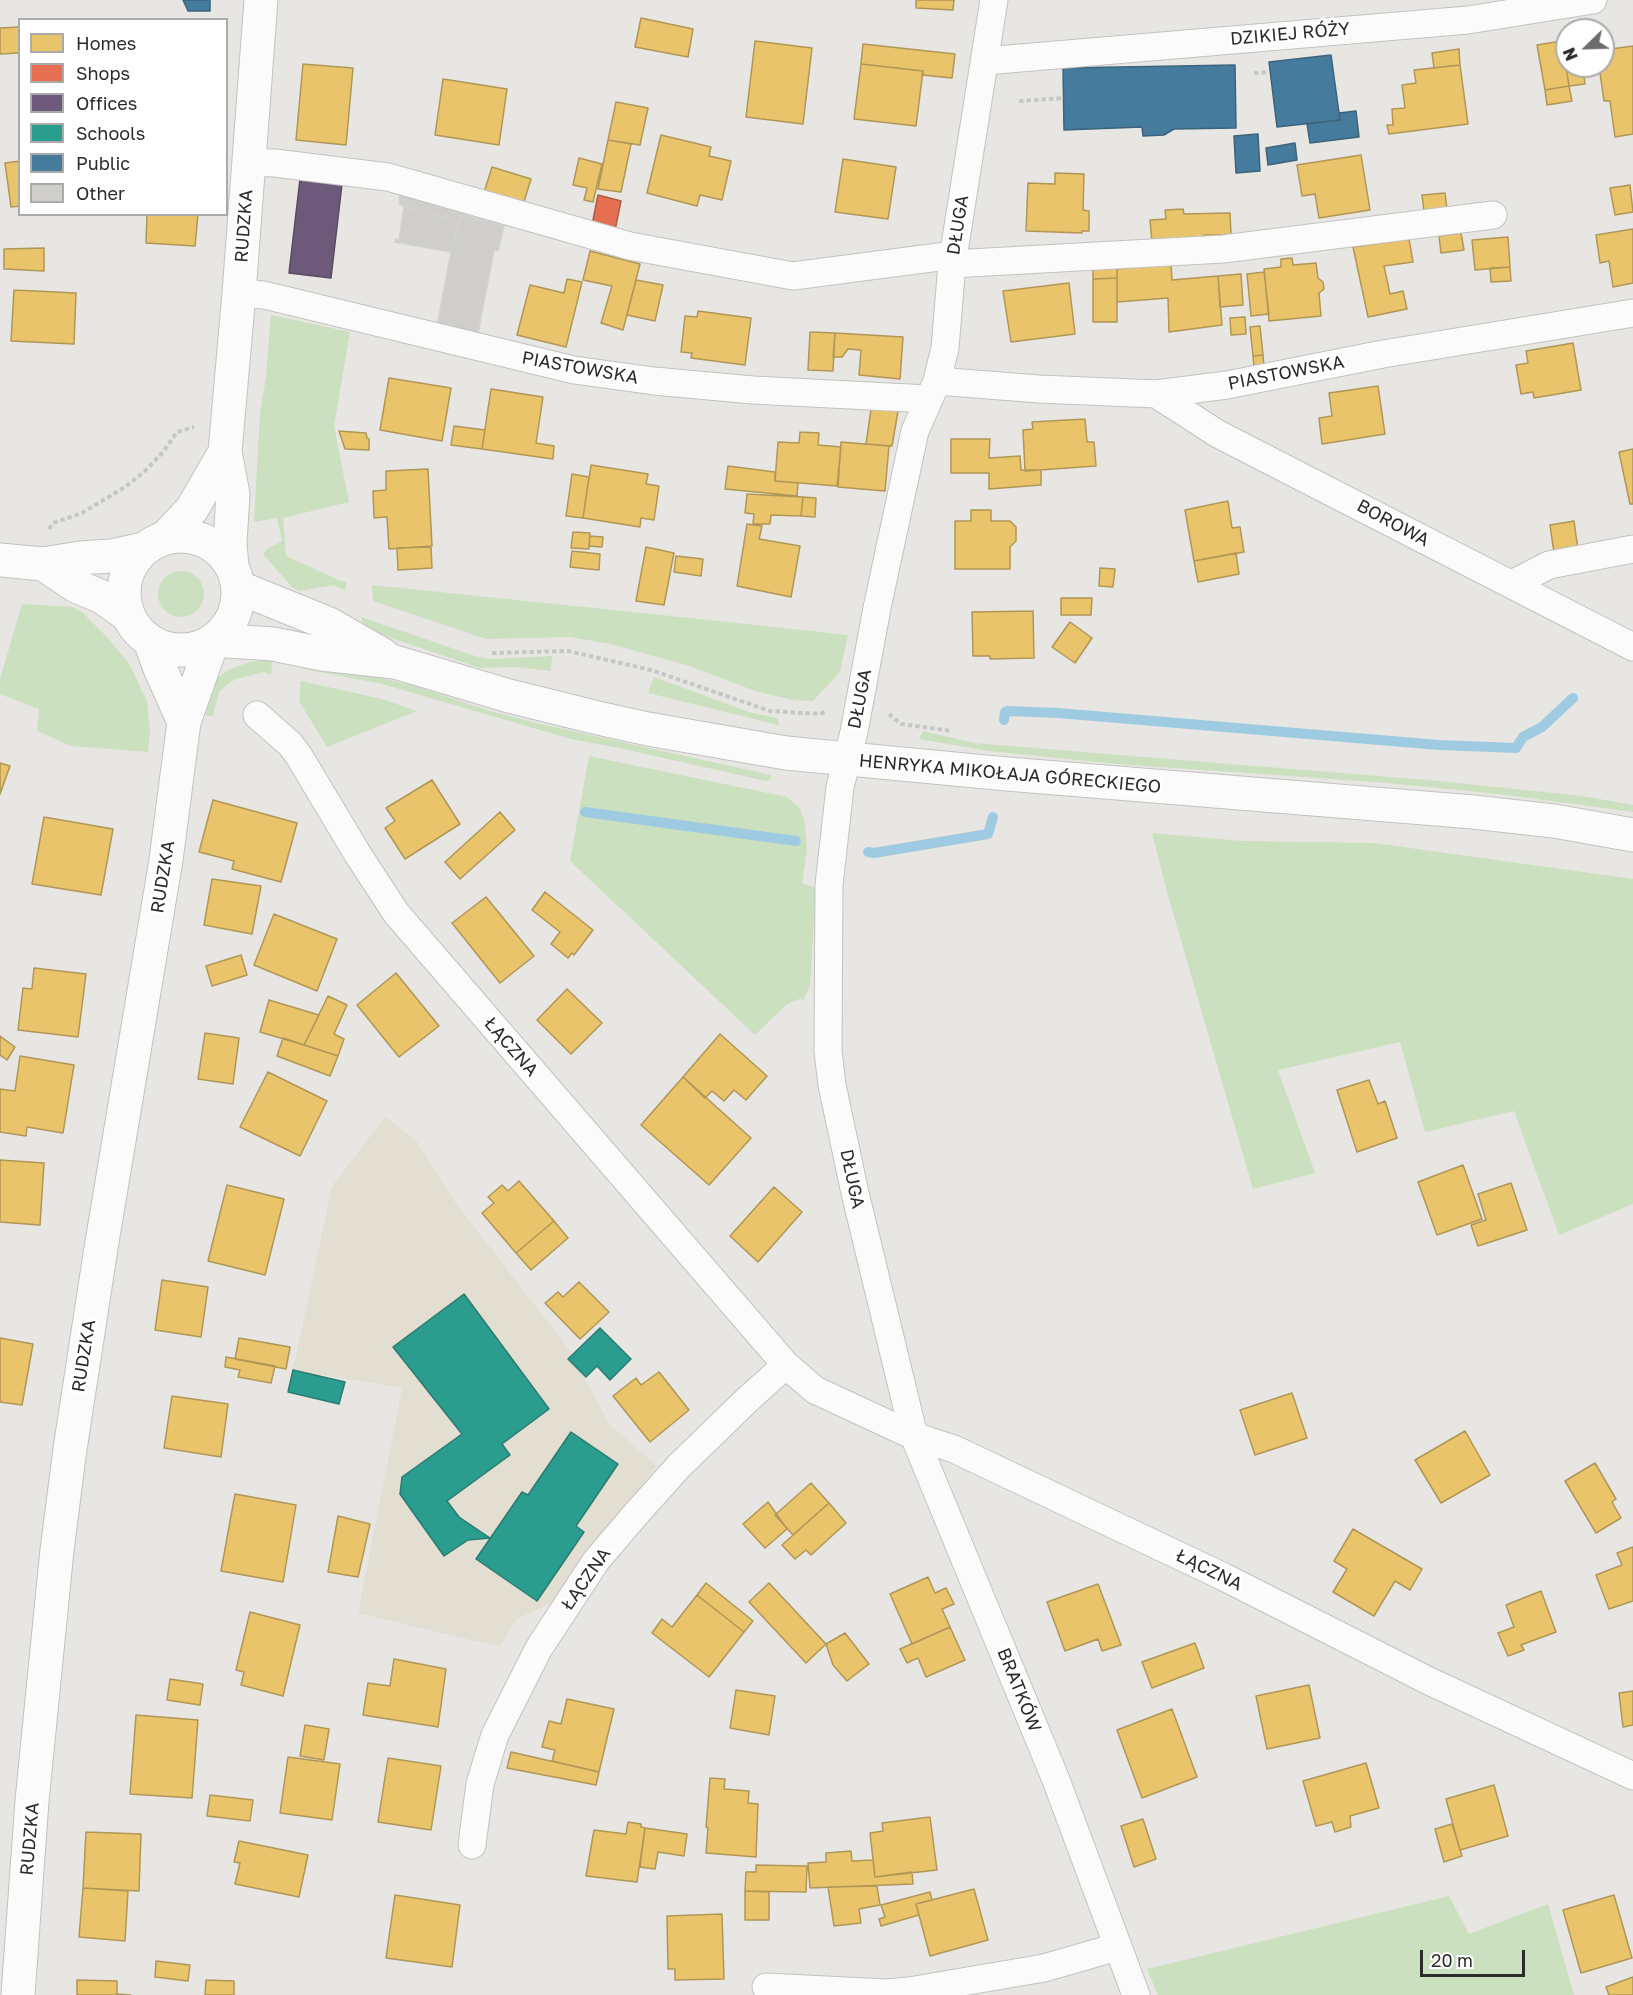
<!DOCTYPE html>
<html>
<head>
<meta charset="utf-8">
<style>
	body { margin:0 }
	#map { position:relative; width:1633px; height:1995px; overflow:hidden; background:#e8e6e2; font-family:"Golos Text",sans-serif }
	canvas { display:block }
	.legend { position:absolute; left:18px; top:18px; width:210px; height:198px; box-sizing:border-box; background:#fff; border:2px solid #aaa; margin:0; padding:8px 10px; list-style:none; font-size:18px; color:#2b2b2b }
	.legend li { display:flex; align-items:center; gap:12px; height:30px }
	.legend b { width:30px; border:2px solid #aaa }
	.north { position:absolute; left:1555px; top:18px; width:60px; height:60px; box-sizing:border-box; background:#fff; border:2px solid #aaa; border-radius:50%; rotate:247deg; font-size:16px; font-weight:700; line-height:24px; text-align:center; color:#2b2b2b }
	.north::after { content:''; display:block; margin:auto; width:21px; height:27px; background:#6d6c6b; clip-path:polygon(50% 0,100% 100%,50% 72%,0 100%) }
	.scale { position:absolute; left:1420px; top:1950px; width:105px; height:27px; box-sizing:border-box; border:3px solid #2b2b2b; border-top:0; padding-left:8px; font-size:18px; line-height:21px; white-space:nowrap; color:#2b2b2b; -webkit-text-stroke:4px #fff; paint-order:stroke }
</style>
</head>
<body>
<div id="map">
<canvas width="1633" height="1995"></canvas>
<ul class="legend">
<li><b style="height:16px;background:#e9c46a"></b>Homes</li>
<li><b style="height:16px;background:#e76f51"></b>Shops</li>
<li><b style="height:16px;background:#6d597a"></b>Offices</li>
<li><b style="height:16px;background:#2a9d8f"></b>Schools</li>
<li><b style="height:16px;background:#457b9d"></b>Public</li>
<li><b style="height:16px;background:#d0cecb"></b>Other</li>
</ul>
<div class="north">N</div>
<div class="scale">20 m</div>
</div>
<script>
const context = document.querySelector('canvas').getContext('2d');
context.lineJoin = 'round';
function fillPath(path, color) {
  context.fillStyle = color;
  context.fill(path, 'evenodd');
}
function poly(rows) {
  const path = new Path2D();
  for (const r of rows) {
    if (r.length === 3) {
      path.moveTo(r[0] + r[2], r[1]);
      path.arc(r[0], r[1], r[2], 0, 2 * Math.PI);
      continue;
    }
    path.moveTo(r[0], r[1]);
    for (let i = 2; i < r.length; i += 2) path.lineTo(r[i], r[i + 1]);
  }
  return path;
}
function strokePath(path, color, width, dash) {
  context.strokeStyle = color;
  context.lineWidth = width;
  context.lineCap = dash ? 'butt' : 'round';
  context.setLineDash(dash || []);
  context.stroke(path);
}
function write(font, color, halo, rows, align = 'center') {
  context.font = font + ' "Golos Text",sans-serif';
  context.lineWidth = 6;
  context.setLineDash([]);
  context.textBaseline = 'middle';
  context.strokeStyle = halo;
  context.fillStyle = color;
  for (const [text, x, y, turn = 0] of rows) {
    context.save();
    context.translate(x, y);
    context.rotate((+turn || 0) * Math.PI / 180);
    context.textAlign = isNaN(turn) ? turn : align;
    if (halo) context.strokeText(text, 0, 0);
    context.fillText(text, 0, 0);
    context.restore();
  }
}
fillPath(poly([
	[385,1117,415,1139,455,1202,568,1348,610,1425,657,1466,553,1602,517,1619,500,1647,358,1613,402,1388,293,1370,332,1186]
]), '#e2ded1');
fillPath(poly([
	[271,315,350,332,334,426,349,502,283,518,286,556,341,581,347,582,345,590,334,585,300,591,292,587,263,554,267,549,282,541,277,518,254,522,260,413,266,377],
	[181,594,23],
	[372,585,719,621,848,635,840,672,813,701,793,700,755,691,689,666,611,644,570,637,486,639,373,601],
	[22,604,73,607,83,613,107,637,130,665,147,702,150,729,148,752,71,746,37,731,39,709,0,694,0,679],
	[361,617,478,657,492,659,552,656,551,671,518,667,480,668,391,638,365,627],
	[273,659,271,674,264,672,236,679,228,684,219,692,213,716,206,716,211,687,217,679,226,671,249,662],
	[303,667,359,672,424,689,490,711,536,723,771,775,771,779,766,781,619,748,571,739,382,684,305,669],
	[654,677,752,713,777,718,779,725,648,693],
	[301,681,382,699,417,711,327,747,299,701],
	[923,731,974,743,1439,781,1582,796,1633,805,1633,812,1499,794,1376,782,1117,764,989,751,919,739],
	[589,756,787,797,799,807,805,823,807,850,802,883,816,888,810,986,802,1003,802,998,787,1004,755,1035,570,861],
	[1152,833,1242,841,1374,843,1633,879,1633,1204,1559,1235,1514,1111,1425,1132,1400,1042,1278,1070,1315,1173,1253,1189,1167,892],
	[1449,1896,1469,1934,1548,1904,1574,1995,1158,1995,1147,1969]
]), '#cae0bf');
const homes = poly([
	[916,0,954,0,953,10,916,8,916,0],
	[641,18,693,29,688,57,635,47,641,18],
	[20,27,20,53,0,54,0,28,20,27],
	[1567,40,1567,66,1585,66,1583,67,1585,84,1569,86,1562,41,1567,40],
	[755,41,812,48,803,124,746,117,755,41],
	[1562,41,1569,86,1545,90,1537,45,1562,41],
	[863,44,955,54,952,78,922,75,923,71,861,64,863,44],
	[1633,46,1633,134,1615,137,1610,101,1604,101,1599,66,1603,66,1603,50,1633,46],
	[1459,49,1460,65,1434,68,1432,53,1459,49],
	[303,64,353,68,346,145,296,140,303,64],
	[861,64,923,71,916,126,854,119,861,64],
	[1460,65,1468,124,1389,134,1387,125,1393,125,1392,109,1405,108,1402,85,1416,83,1414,70,1460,65],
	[443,79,507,89,499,145,435,135,443,79],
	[1569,86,1572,101,1547,105,1545,90,1569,86],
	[616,102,648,108,640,145,608,140,616,102],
	[661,135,711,147,709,156,731,161,722,200,700,195,697,206,647,193,661,135],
	[608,140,631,144,621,192,598,189,608,140],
	[1361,155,1370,210,1319,218,1315,194,1302,196,1297,165,1361,155],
	[579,158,602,164,593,202,584,200,587,188,573,185,579,158],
	[843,159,896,167,888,219,835,212,843,159],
	[20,161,20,206,11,207,5,163,20,161],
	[492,167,531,179,522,208,483,196,492,167],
	[1055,173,1084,174,1083,210,1089,211,1089,231,1082,231,1082,233,1026,231,1028,183,1055,184,1055,173],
	[1630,185,1633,212,1615,215,1610,188,1630,185],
	[1445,193,1447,209,1424,211,1422,195,1445,193],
	[1183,209,1184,214,1230,213,1231,235,1204,235,1204,238,1152,242,1150,220,1166,219,1165,210,1183,209],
	[147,214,198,214,195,246,146,243,147,214],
	[1633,229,1633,283,1613,287,1609,261,1600,263,1596,235,1633,229],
	[1461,233,1464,250,1441,253,1439,236,1461,233],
	[1508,237,1510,267,1475,270,1472,240,1508,237],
	[1409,239,1413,262,1384,266,1390,294,1403,291,1407,309,1368,317,1353,247,1409,239],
	[44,248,44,271,4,269,4,249,44,248],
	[590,251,640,264,623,330,601,323,612,286,583,280,590,251],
	[1292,258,1293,265,1316,263,1318,278,1323,282,1324,289,1319,293,1321,316,1269,321,1264,269,1281,267,1281,259,1292,258],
	[1093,264,1117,264,1117,278,1093,279,1093,264],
	[1171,264,1172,280,1218,276,1222,325,1169,332,1168,298,1117,302,1117,269,1171,264],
	[1510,267,1511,281,1491,282,1490,268,1510,267],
	[1264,272,1269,314,1251,316,1247,274,1264,272],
	[1241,274,1243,305,1220,307,1218,276,1241,274],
	[1117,278,1117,322,1093,322,1093,279,1117,278],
	[567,279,582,282,566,347,517,335,530,285,564,293,567,279],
	[636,280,663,285,655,321,627,315,636,280],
	[1069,283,1075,334,1011,342,1003,291,1069,283],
	[14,290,76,293,74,344,11,341,14,290],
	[698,311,751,318,745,365,691,358,692,353,681,352,685,316,697,317,698,311],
	[1245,317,1246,334,1231,335,1230,318,1245,317],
	[1260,326,1263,355,1253,356,1250,327,1260,326],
	[810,332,835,333,833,371,808,370,810,332],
	[835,333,903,337,900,379,859,375,861,350,848,349,842,357,833,357,835,333],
	[1573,343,1581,390,1534,398,1533,392,1521,394,1516,365,1528,363,1526,351,1573,343],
	[1263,355,1264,366,1254,366,1253,356,1263,355],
	[389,378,451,388,442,441,380,430,389,378],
	[1378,386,1385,434,1322,444,1319,418,1332,416,1329,393,1378,386],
	[491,389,543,397,536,443,554,446,553,459,482,449,491,389],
	[871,409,898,411,892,446,866,444,871,409],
	[1085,419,1087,442,1094,442,1096,466,1025,471,1023,430,1033,429,1032,422,1085,419],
	[454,426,485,430,482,449,451,445,454,426],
	[339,431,366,433,367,438,369,439,369,450,345,449,339,431],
	[800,432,819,433,818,445,841,447,837,486,775,481,778,442,799,443,800,432],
	[951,439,990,439,989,458,1020,456,1021,470,1041,470,1041,485,989,489,989,473,951,473,951,439],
	[841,442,889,446,885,491,838,487,841,442],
	[1633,449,1633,504,1630,504,1619,452,1633,449],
	[591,465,648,474,646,484,659,486,654,520,641,518,640,527,583,518,591,465],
	[728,466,775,472,775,481,798,483,797,496,725,489,728,466],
	[428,469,432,546,389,549,387,517,374,518,373,491,386,490,386,471,428,469],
	[572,474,589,477,583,518,566,516,572,474],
	[747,494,803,497,801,516,771,515,770,524,753,524,754,514,745,513,747,494],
	[803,497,816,498,815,517,801,516,803,497],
	[1228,501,1232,528,1240,527,1244,552,1194,561,1185,510,1228,501],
	[971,510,991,510,991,521,1010,521,1016,527,1016,541,1010,547,1010,569,955,569,955,521,971,521,971,510],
	[1574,521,1578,550,1554,553,1550,525,1574,521],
	[747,524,762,526,759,539,800,546,791,597,737,586,747,524],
	[573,532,590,533,589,549,571,548,573,532],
	[590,536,603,537,602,547,589,546,590,536],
	[431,547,432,568,398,570,397,548,431,547],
	[646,547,674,553,664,605,636,601,646,547],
	[572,551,600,554,599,570,570,567,572,551],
	[1236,553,1239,574,1198,582,1194,561,1236,553],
	[676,556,703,559,701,576,674,572,676,556],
	[1100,568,1115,569,1113,587,1099,586,1100,568],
	[1061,598,1092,598,1091,615,1061,615,1061,598],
	[1033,611,1034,658,990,659,990,656,973,656,972,612,1033,611],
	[1070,622,1092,638,1075,663,1052,647,1070,622],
	[0,763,10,766,0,794,0,763],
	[432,780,460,824,405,859,385,828,395,821,386,808,432,780],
	[213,800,297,823,281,882,232,869,234,861,199,852,213,800],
	[500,812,515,830,460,879,445,862,500,812],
	[44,817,113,829,101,895,32,884,44,817],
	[212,879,261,886,252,934,204,925,212,879],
	[545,892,593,930,574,955,572,953,568,958,551,944,560,932,532,910,545,892],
	[486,897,534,956,500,983,452,923,486,897],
	[274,914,337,939,317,991,254,965,274,914],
	[241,955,247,975,212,986,206,966,241,955],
	[34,968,86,974,78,1037,18,1030,23,988,32,989,34,968],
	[396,973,439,1026,399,1057,357,1005,396,973],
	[567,989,602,1023,571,1054,537,1020,567,989],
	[328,996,347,1005,334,1034,344,1039,338,1056,304,1045,328,996],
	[269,1000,319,1015,304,1045,260,1032,269,1000],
	[205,1033,239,1038,233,1084,198,1079,205,1033],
	[720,1034,767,1076,746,1100,734,1090,724,1101,712,1091,705,1098,683,1077,720,1034],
	[0,1036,15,1047,7,1060,0,1055,0,1036],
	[283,1038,338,1056,330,1076,277,1056,283,1038],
	[20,1056,74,1065,63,1133,27,1127,26,1136,0,1132,0,1089,15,1091,20,1056],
	[268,1072,327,1101,300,1156,240,1127,268,1072],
	[683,1077,751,1138,709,1185,641,1125,683,1077],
	[1369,1080,1378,1104,1385,1101,1397,1138,1357,1152,1337,1090,1369,1080],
	[0,1160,44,1163,40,1225,0,1222,0,1160],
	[1463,1165,1482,1219,1437,1235,1418,1182,1463,1165],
	[519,1181,554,1221,516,1253,482,1213,494,1203,488,1197,502,1185,508,1191,519,1181],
	[1511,1183,1527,1230,1478,1246,1471,1225,1486,1220,1478,1194,1511,1183],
	[227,1185,284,1199,265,1275,208,1261,227,1185],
	[774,1187,802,1212,758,1262,730,1236,774,1187],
	[554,1221,568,1238,531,1270,516,1253,554,1221],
	[162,1280,208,1287,201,1337,155,1330,162,1280],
	[579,1282,609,1312,580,1339,545,1303,558,1292,563,1297,579,1282],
	[0,1338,33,1344,22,1405,0,1402,0,1338],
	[239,1338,290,1347,286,1369,235,1359,239,1338],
	[226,1357,275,1366,271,1383,238,1377,240,1370,225,1367,226,1357],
	[659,1372,689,1410,650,1442,613,1396,636,1378,641,1385,659,1372],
	[1292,1393,1307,1438,1255,1455,1240,1410,1292,1393],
	[172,1396,228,1404,221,1457,164,1448,172,1396],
	[1465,1431,1490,1475,1441,1503,1415,1460,1465,1431],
	[1595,1463,1616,1499,1612,1502,1621,1518,1596,1533,1565,1481,1595,1463],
	[811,1483,829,1503,793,1535,775,1515,811,1483],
	[235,1494,296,1505,283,1582,221,1571,235,1494],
	[768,1502,787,1529,765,1548,743,1524,768,1502],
	[829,1503,846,1523,811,1555,806,1550,795,1559,782,1545,829,1503],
	[338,1516,370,1524,358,1577,328,1572,338,1516],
	[1353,1529,1422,1569,1410,1590,1395,1581,1374,1616,1333,1592,1347,1569,1334,1561,1353,1529],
	[1633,1547,1633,1601,1609,1609,1596,1575,1622,1565,1617,1553,1633,1547],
	[928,1577,935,1593,946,1588,954,1604,942,1609,950,1627,912,1644,890,1594,928,1577],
	[706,1583,753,1621,744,1632,697,1595,706,1583],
	[769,1583,826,1644,806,1663,749,1602,769,1583],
	[1098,1584,1121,1645,1102,1651,1098,1639,1065,1651,1047,1602,1098,1584],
	[1541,1591,1556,1632,1521,1645,1524,1650,1508,1656,1498,1633,1514,1627,1506,1605,1541,1591],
	[697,1595,744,1632,709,1677,652,1633,662,1619,672,1627,697,1595],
	[250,1612,300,1625,283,1696,241,1685,244,1672,236,1670,250,1612],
	[950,1627,965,1660,926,1677,918,1658,907,1663,900,1649,950,1627],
	[845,1633,869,1664,847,1681,833,1665,826,1644,845,1633],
	[1195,1643,1204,1668,1152,1688,1142,1662,1195,1643],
	[394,1659,446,1669,438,1727,363,1715,368,1683,390,1686,394,1659],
	[170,1679,203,1684,200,1705,167,1700,170,1679],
	[1309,1685,1320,1738,1267,1749,1256,1696,1309,1685],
	[736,1690,775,1696,769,1735,730,1728,736,1690],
	[1633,1691,1633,1725,1623,1727,1619,1693,1633,1691],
	[567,1699,614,1709,599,1772,552,1761,555,1750,542,1747,549,1721,561,1724,567,1699],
	[1172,1709,1197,1777,1142,1798,1117,1730,1172,1709],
	[136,1715,198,1720,192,1798,130,1794,136,1715],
	[305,1725,329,1729,324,1760,300,1756,305,1725],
	[511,1752,599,1772,596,1785,507,1768,511,1752],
	[288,1757,340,1764,332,1820,280,1813,288,1757],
	[388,1758,441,1766,431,1830,378,1822,388,1758],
	[1366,1763,1379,1808,1350,1816,1351,1827,1335,1832,1332,1822,1316,1826,1303,1781,1366,1763],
	[710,1778,725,1779,724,1789,749,1791,748,1803,758,1804,756,1857,706,1853,708,1828,706,1827,710,1778],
	[1494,1785,1508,1836,1460,1850,1446,1799,1494,1785],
	[210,1795,253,1800,250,1821,207,1816,210,1795],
	[930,1817,937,1870,875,1877,870,1833,883,1831,882,1823,930,1817],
	[1143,1819,1156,1859,1134,1867,1121,1826,1143,1819],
	[628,1822,641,1824,641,1827,645,1828,637,1882,586,1876,594,1830,626,1834,628,1822],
	[1452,1824,1462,1856,1444,1862,1435,1829,1452,1824],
	[645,1828,687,1834,684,1856,658,1852,655,1869,640,1867,645,1828],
	[86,1832,141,1834,139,1891,83,1888,86,1832],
	[239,1841,308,1855,299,1897,235,1884,240,1863,234,1862,239,1841],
	[851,1851,852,1861,873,1860,875,1877,912,1872,913,1884,810,1888,808,1863,826,1862,826,1853,851,1851],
	[756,1865,807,1866,806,1892,745,1891,746,1872,756,1872,756,1865],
	[877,1886,880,1905,859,1909,861,1923,834,1926,828,1887,877,1886],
	[83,1888,128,1891,125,1941,79,1937,83,1888],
	[974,1889,988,1940,930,1956,916,1904,974,1889],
	[745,1891,769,1892,769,1920,745,1920,745,1891],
	[930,1892,932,1900,916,1904,919,1915,881,1926,879,1919,885,1917,881,1905,930,1892],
	[395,1895,460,1905,452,1967,386,1958,395,1895],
	[1614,1895,1632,1958,1581,1973,1563,1910,1614,1895],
	[722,1914,724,1979,675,1980,675,1969,668,1969,667,1916,722,1914],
	[156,1961,190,1965,188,1981,155,1977,156,1961],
	[1633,1977,1633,1995,1609,1995,1606,1987,1633,1977],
	[77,1980,117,1981,117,1994,131,1995,77,1995,77,1980],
	[206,1980,234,1981,234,1995,205,1995,206,1980]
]);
fillPath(homes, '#e9c46a');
strokePath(homes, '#b09657', 1.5);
const shops = poly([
	[598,195,621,201,615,230,592,225,598,195]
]);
fillPath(shops, '#e76f51');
strokePath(shops, '#af5b46', 1.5);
const offices = poly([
	[300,179,342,184,331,278,289,273,300,179]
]);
fillPath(offices, '#6d597a');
strokePath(offices, '#594b62', 1.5);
const schools = poly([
	[464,1294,549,1409,502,1444,510,1455,447,1501,459,1517,490,1538,468,1540,444,1556,400,1494,402,1477,462,1434,393,1347,464,1294],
	[600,1328,631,1359,610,1380,597,1366,586,1377,568,1359,600,1328],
	[293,1370,345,1382,339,1404,288,1392,293,1370],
	[571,1432,618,1464,576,1526,584,1532,537,1601,476,1559,522,1492,528,1495,571,1432]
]);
fillPath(schools, '#2a9d8f');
strokePath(schools, '#2a7b71', 1.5);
const public = poly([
	[183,0,210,0,210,11,188,11,183,0],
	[1331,55,1340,120,1277,127,1269,62,1331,55],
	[1235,65,1236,128,1174,129,1164,135,1143,136,1142,127,1064,130,1063,68,1235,65],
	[1356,111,1359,137,1310,143,1307,124,1340,120,1339,113,1356,111],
	[1258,134,1260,171,1236,173,1234,136,1258,134],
	[1295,143,1297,160,1268,165,1266,148,1295,143]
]);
fillPath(public, '#457b9d');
strokePath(public, '#3d637b', 1.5);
strokePath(poly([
	[1004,720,1005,712,1007,711,1058,713,1439,745,1516,748,1523,737,1542,727,1573,698],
	[585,812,796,841],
	[868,852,874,853,988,834,993,817]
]), '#9ecbe1', 10);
const building = poly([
	[401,188,465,209,460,223,399,204,401,188],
	[404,206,460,223,451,252,395,242,395,239,399,240,404,206],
	[462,214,504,226,498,251,494,250,478,333,437,326,451,252,462,214]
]);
fillPath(building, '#d0cecb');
strokePath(building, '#d3d2ce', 1.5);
const minor = poly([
	[994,0,952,264,945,348,937,381,915,431,877,608,854,732,840,787,829,885,828,1051,832,1085,855,1193,914,1436,1056,1780,1136,1995],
	[985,61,1468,20,1593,0],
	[249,162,275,163,388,177,630,246,793,276,954,255],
	[952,264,1223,249,1493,215],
	[239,293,264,295,574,370,654,381,753,390,928,399],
	[937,381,1039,389,1156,394,1227,385,1383,354,1633,313],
	[1156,394,1218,434,1633,647],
	[1512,584,1549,565,1633,549],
	[257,715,290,744,299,756,357,853,396,913,786,1365,815,1390,914,1436,954,1449,1224,1577,1429,1681,1633,1776],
	[472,1845,480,1784,495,1735,539,1648,596,1561,636,1514,679,1466,747,1400,786,1365],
	[766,1987,886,1993,909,1991,1044,1968,1117,1947]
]);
const tertiary = poly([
	[0,560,43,564,80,558,111,556,143,549],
	[43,564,76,586,102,597,129,616]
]);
const secondary = poly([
	[181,593,57],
	[165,538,192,509,225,452],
	[232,567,230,543,233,494,225,452,239,293,261,0],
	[238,587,329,624,383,655],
	[213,640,273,644,322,654,395,662,509,696,598,718,648,729,786,753,1007,774,1473,812,1554,821,1633,835],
	[150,641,159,666,184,722],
	[18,1995,32,1801,57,1550,70,1449,101,1248,166,860,184,722,213,640]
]);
strokePath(minor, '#c2c2c1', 29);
strokePath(tertiary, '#c2c2c1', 35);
strokePath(secondary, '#c2c2c1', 35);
strokePath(poly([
	[1254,73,1269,72],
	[1019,101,1064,98],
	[49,529,53,523,82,513,125,487,144,472,163,452,177,432,194,427],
	[492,653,568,651,651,670,770,711,820,714,825,712],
	[889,714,901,724,952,731]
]), '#c6c6c6', 4, [4.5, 3]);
strokePath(minor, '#fcfbfb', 27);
strokePath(tertiary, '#fcfbfb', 33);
strokePath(secondary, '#fcfbfb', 33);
write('18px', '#2b2b2b', '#fff', [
	["DZIKIEJ RÓŻY",1290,34,-5],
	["DŁUGA",958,225,-81],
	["RUDZKA",244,226,-86],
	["PIASTOWSKA",580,368,10],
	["PIASTOWSKA",1286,373,-11],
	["BOROWA",1393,523,28],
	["DŁUGA",860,699,-79],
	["HENRYKA MIKOŁAJA GÓRECKIEGO",1010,774,5],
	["RUDZKA",163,877,-81],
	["ŁĄCZNA",511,1047,49],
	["DŁUGA",852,1179,78],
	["RUDZKA",84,1356,-81],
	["ŁĄCZNA",1209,1570,26],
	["ŁĄCZNA",586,1579,-55],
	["BRATKÓW",1019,1690,68],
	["RUDZKA",30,1839,-85]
]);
</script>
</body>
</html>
